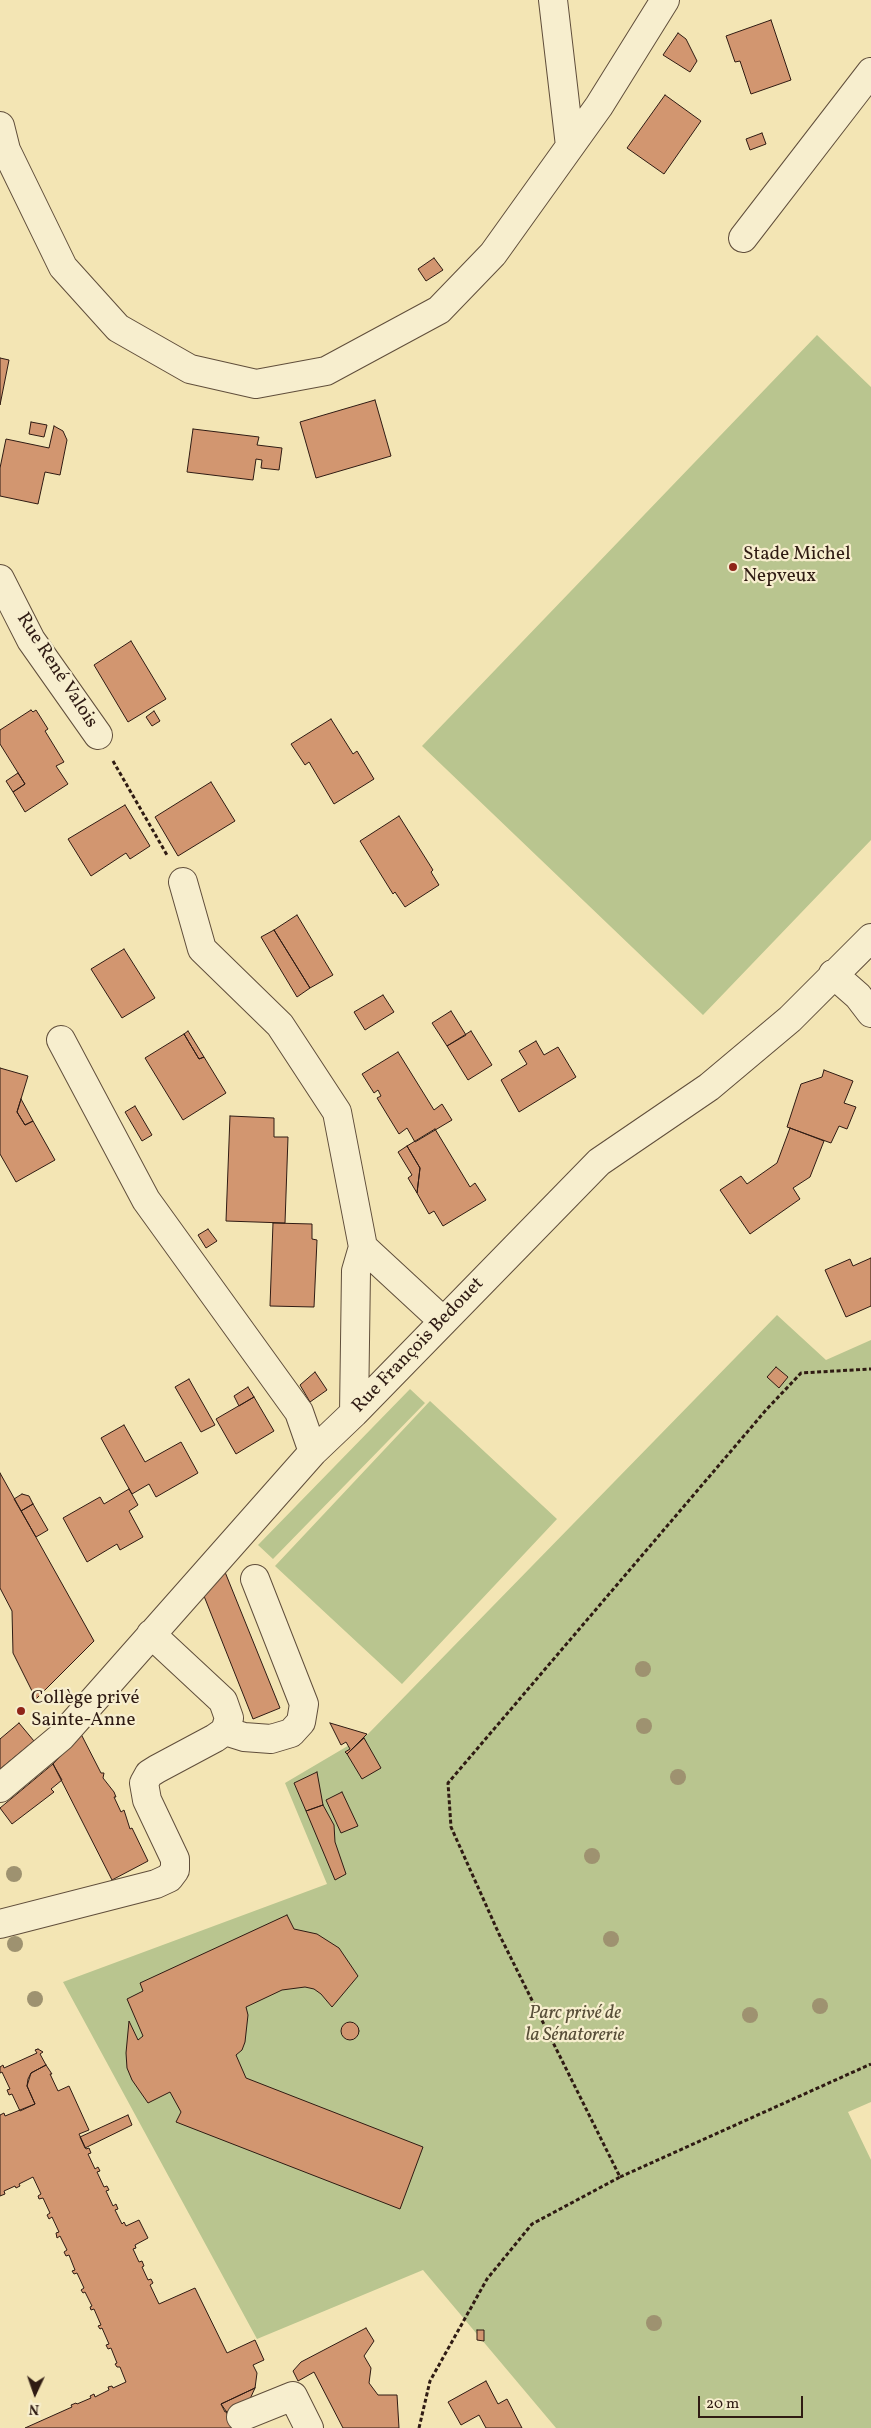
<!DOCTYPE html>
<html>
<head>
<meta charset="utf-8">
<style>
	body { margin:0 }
	#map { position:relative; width:871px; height:2428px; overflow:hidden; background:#f3e5b4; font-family:Vollkorn,serif }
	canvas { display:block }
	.north { position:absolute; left:10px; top:2368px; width:50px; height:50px; -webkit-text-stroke:4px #f7eece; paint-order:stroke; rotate:183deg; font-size:14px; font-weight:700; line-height:20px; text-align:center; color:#2f1b13 }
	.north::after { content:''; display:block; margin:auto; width:18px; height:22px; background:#2f1b13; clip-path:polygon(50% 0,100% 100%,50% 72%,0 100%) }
	.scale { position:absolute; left:698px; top:2396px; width:105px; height:22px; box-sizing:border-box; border:2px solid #2f1b13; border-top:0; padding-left:6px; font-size:15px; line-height:18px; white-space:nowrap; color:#2f1b13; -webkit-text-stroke:4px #f7eece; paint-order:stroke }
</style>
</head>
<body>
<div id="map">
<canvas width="871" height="2428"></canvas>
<div class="north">N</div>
<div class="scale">20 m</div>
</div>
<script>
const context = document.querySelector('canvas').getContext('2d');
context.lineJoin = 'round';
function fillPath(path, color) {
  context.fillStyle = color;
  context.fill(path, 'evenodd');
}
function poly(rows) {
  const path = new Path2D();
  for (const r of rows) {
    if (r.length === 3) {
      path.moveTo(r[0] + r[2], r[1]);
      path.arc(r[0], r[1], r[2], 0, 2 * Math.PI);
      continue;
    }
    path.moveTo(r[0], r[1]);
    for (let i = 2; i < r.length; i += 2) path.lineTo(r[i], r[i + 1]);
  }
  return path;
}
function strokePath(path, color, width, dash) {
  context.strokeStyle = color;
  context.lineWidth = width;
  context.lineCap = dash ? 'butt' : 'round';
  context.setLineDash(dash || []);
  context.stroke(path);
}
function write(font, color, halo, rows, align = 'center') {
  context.font = font + ' Vollkorn,serif';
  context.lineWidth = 4.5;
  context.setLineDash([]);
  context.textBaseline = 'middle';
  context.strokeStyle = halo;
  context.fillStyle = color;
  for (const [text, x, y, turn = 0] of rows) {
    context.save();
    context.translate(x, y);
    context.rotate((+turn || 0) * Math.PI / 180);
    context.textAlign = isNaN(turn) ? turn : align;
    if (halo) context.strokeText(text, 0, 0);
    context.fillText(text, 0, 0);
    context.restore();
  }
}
fillPath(poly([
	[817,335,871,387,871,840,703,1015,422,746],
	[777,1315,826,1360,871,1340,871,2102,848,2112,871,2160,871,2428,556,2428,423,2270,257,2339,63,1982,327,1884,285,1783,368,1734],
	[410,1389,425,1403,273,1559,258,1545],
	[430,1401,557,1519,402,1684,275,1566]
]), '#b9c58f');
const building = poly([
	[771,20,791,80,751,94,740,61,735,62,726,36,771,20],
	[678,33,686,39,697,61,690,72,663,55,678,33],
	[665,95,701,121,664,174,627,148,665,95],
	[762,133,766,144,750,150,746,139,762,133],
	[434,258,443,270,426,281,418,269,434,258],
	[0,358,9,360,0,405,0,358],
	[375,400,391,456,316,478,300,422,375,400],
	[31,422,47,425,44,437,29,434,31,422],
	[54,426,63,431,67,440,60,475,45,472,38,504,0,496,0,468,6,439,49,448,54,426],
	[193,429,259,437,257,445,282,448,279,470,261,468,262,460,256,459,253,480,187,472,193,429],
	[131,641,166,699,128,722,94,665,131,641],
	[31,710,33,712,36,710,48,729,45,731,64,762,56,766,68,784,25,812,13,792,25,784,0,744,0,730,31,710],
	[154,711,160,721,152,726,146,717,154,711],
	[331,719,353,754,357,751,374,779,334,804,309,762,305,765,291,744,331,719],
	[18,773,25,784,13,792,6,781,18,773],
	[211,782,235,821,178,856,155,817,211,782],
	[125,805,150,846,130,859,126,853,91,876,68,839,125,805],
	[399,816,433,870,431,872,439,885,405,907,395,892,393,894,360,841,399,816],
	[297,915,333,975,310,988,274,930,297,915],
	[274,930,310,988,297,997,261,937,274,930],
	[124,949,155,998,122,1018,91,969,124,949],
	[383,995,394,1012,365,1030,354,1012,383,995],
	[451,1011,466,1035,447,1046,432,1023,451,1011],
	[188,1031,204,1057,199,1059,184,1034,188,1031],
	[471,1031,492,1065,468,1080,447,1046,471,1031],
	[184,1034,199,1059,204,1057,226,1093,183,1120,145,1058,184,1034],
	[536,1041,544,1055,558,1047,576,1077,519,1112,501,1080,527,1064,519,1051,536,1041],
	[398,1052,434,1110,442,1104,452,1120,415,1142,407,1128,399,1134,377,1098,381,1096,378,1090,374,1093,362,1074,398,1052],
	[0,1068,28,1076,17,1112,25,1125,33,1121,55,1160,16,1182,0,1154,0,1068],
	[824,1070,853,1081,844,1103,856,1107,847,1129,839,1126,831,1143,787,1127,801,1084,822,1077,824,1070],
	[21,1099,33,1121,25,1125,17,1112,21,1099],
	[135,1106,152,1135,142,1141,125,1112,135,1106],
	[230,1116,274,1118,274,1137,288,1137,285,1223,226,1221,230,1116],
	[790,1128,824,1141,810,1177,793,1188,800,1199,750,1234,720,1190,741,1176,747,1184,777,1163,790,1128],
	[435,1129,470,1187,475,1183,486,1200,443,1226,434,1211,429,1214,417,1193,420,1168,407,1146,435,1129],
	[407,1146,420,1168,417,1193,408,1178,412,1175,398,1152,407,1146],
	[273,1223,312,1224,312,1239,317,1240,314,1307,270,1306,273,1223],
	[208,1229,217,1241,206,1248,198,1235,208,1229],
	[871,1258,871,1306,846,1317,825,1270,850,1259,853,1266,871,1258],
	[776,1367,788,1377,779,1388,767,1377,776,1367],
	[315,1372,327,1390,310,1402,300,1385,315,1372],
	[189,1379,215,1425,201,1432,175,1387,189,1379],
	[248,1387,254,1397,239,1406,234,1396,248,1387],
	[254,1397,274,1431,236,1454,216,1419,254,1397],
	[124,1425,145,1462,181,1442,198,1473,156,1497,149,1484,132,1494,101,1438,124,1425],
	[0,1473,94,1641,36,1699,13,1653,12,1611,0,1588,0,1473],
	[129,1489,138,1505,129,1511,143,1537,120,1550,117,1544,87,1562,63,1518,100,1497,104,1504,129,1489],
	[22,1494,29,1496,33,1504,21,1511,14,1499,22,1494],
	[33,1504,48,1530,36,1537,21,1511,33,1504],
	[225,1572,280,1708,253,1719,204,1596,225,1572],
	[19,1723,34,1741,0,1769,0,1739,19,1723],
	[330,1723,367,1734,347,1754,345,1752,350,1749,346,1742,341,1745,330,1723],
	[81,1734,101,1773,104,1773,103,1778,114,1792,116,1797,114,1797,121,1812,124,1810,130,1829,132,1828,148,1861,112,1880,53,1764,81,1734],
	[364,1738,381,1768,362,1779,347,1754,364,1738],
	[53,1764,62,1780,51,1789,54,1792,12,1824,0,1808,53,1764],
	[317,1772,323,1805,306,1811,294,1783,317,1772],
	[342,1792,358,1826,341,1833,326,1800,342,1792],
	[323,1805,334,1825,335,1842,346,1874,335,1880,306,1811,323,1805],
	[287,1915,294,1929,317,1934,339,1948,358,1976,332,2007,321,1994,314,1989,305,1987,282,1990,246,2007,248,2015,245,2042,242,2050,236,2055,246,2078,423,2147,400,2209,176,2122,181,2112,170,2092,148,2103,132,2080,127,2068,126,2053,129,2021,138,2040,143,2036,127,1999,143,1991,140,1983,287,1915],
	[350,2031,9],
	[38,2049,43,2052,40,2054,46,2065,31,2073,27,2086,35,2104,20,2111,12,2094,9,2095,7,2090,10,2089,2,2072,0,2073,0,2067,3,2065,4,2068,37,2053,35,2050,38,2049],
	[46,2065,52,2074,50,2074,58,2091,69,2086,89,2130,79,2134,86,2149,89,2148,91,2153,88,2154,95,2169,98,2167,100,2171,97,2172,104,2187,107,2186,109,2190,106,2191,113,2206,116,2204,118,2209,115,2210,122,2224,124,2222,126,2226,139,2220,148,2238,135,2245,136,2248,133,2249,139,2262,142,2261,144,2266,142,2267,148,2280,151,2279,153,2283,150,2285,159,2304,195,2288,227,2353,255,2340,264,2360,253,2365,257,2373,255,2388,221,2404,226,2411,232,2428,25,2428,72,2407,71,2405,76,2403,77,2404,91,2398,90,2396,94,2394,95,2397,109,2390,108,2387,112,2386,113,2388,126,2382,120,2367,117,2367,115,2364,117,2363,111,2348,108,2349,106,2345,109,2344,102,2328,100,2329,98,2326,101,2325,94,2309,91,2310,90,2307,92,2306,85,2292,83,2293,81,2290,84,2288,77,2273,74,2274,72,2271,75,2270,69,2255,66,2256,64,2252,67,2250,60,2236,57,2238,56,2233,59,2232,52,2217,49,2219,47,2215,50,2213,43,2198,39,2199,38,2196,41,2194,33,2177,19,2184,20,2186,16,2188,15,2186,4,2191,5,2194,0,2196,0,2115,4,2113,5,2116,35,2104,27,2086,28,2079,31,2073,46,2065],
	[128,2115,132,2125,85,2148,80,2137,128,2115],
	[366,2328,374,2341,364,2356,371,2368,369,2383,378,2395,397,2395,399,2428,343,2428,314,2372,298,2381,293,2371,301,2362,366,2328],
	[477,2330,484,2330,484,2341,477,2340,477,2330],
	[486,2381,498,2404,507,2399,522,2428,486,2428,479,2415,461,2425,448,2402,486,2381],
	[255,2388,250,2399,233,2410,225,2412,221,2404,255,2388]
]);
fillPath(building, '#d29670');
strokePath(building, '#2f1b13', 1);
const minor = poly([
	[553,0,570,146],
	[0,126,6,150,63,267,118,328,190,369,256,384,326,371,439,310,493,254,599,106,665,0],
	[743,238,871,72],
	[0,579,31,640,98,735],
	[183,882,202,949,280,1025,337,1112,363,1247,356,1271,354,1413],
	[833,974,858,996,871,1013],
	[61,1040,146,1200,299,1412,313,1452],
	[363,1247,443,1321],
	[225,1731,244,1737,271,1739,291,1733,301,1722,304,1704,255,1579],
	[0,1788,61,1737,313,1452,354,1413,599,1162,709,1087,790,1019,871,938],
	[0,1924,156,1884,169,1878,175,1870,175,1859,147,1800,144,1783,149,1774,157,1769,215,1738,225,1731,229,1718,223,1701,151,1634],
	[241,2417,293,2396,309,2428]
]);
strokePath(minor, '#604e3b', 30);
strokePath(poly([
	[113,761,167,855],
	[620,2177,871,2064],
	[419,2428,430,2381,487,2279,532,2224,620,2177,499,1934,451,1827,448,1783,766,1410,801,1373,871,1369]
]), '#2f1b13', 3, [4, 2.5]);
strokePath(minor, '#f7eece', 28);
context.fillStyle = '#9e9270';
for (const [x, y] of [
	[643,1669],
	[644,1726],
	[678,1777],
	[592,1856],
	[14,1874],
	[611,1939],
	[15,1944],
	[35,1999],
	[820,2006],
	[750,2015],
	[654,2323]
]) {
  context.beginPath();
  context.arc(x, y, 8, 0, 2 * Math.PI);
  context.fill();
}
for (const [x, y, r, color] of [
	[733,567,5,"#8f2418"],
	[21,1711,5,"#8f2418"]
]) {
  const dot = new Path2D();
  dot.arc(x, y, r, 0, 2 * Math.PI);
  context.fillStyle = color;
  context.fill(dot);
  strokePath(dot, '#f7eece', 2);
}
write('19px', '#2f1b13', '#f7eece', [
	["Stade Michel",743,556],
	["Nepveux",743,578],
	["Collège privé",31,1700],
	["Sainte-Anne",31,1722]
], 'left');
write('19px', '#2f1b13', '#f7eece', [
	["Rue René Valois",56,671,57],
	["Rue François Bedouet",419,1346,-46]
]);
write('italic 19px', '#584e38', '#f7eece', [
	["Parc privé de",575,2015],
	["la Sénatorerie",575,2037]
]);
</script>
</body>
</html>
